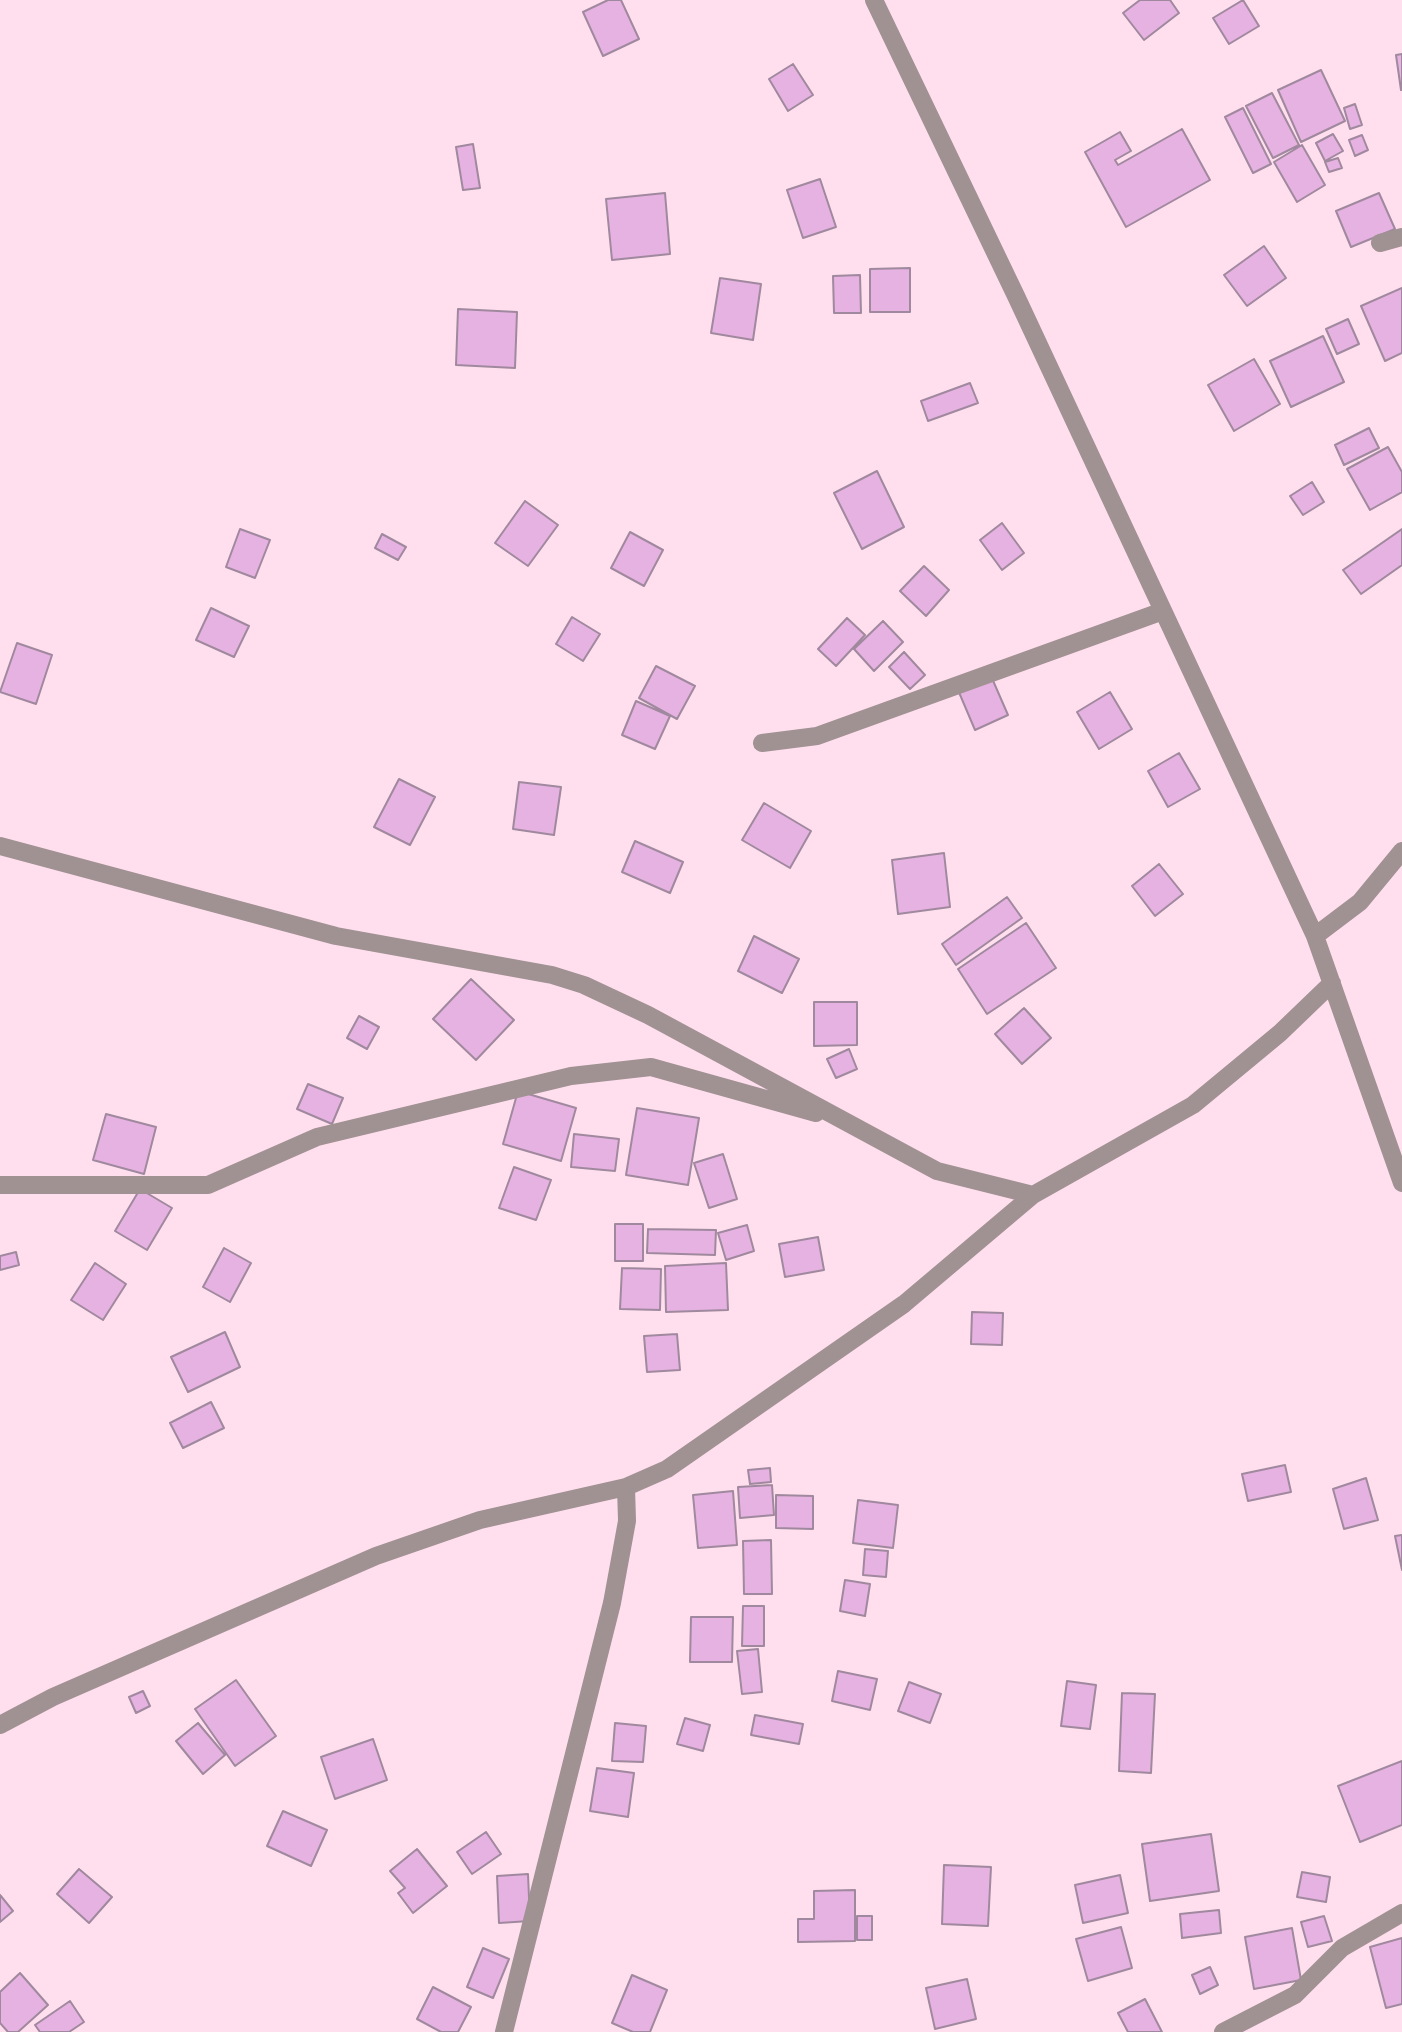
<!DOCTYPE html>
<html>
<head>
<meta charset="utf-8">
<style>
	body { margin:0 }
	canvas { display:block; background:#ffdfee }
</style>
</head>
<body>
<canvas width="1402" height="2032"></canvas>
<script>
const context = document.querySelector('canvas').getContext('2d');
context.lineJoin = 'round';
function fillPath(path, color) {
  context.fillStyle = color;
  context.fill(path, 'evenodd');
}
function poly(rows) {
  const path = new Path2D();
  for (const r of rows) {
    path.moveTo(r[0], r[1]);
    for (let i = 2; i < r.length; i += 2) path.lineTo(r[i], r[i + 1]);
  }
  return path;
}
function strokePath(path, color, width, dash) {
  context.strokeStyle = color;
  context.lineWidth = width;
  context.lineCap = dash ? 'butt' : 'round';
  context.setLineDash(dash || []);
  context.stroke(path);
}
const building = poly([
	[608,0,621,0,639,39,603,56,583,12,608,0],
	[1140,0,1170,0,1179,13,1144,40,1123,13,1140,0],
	[1243,0,1259,26,1229,44,1213,18,1243,0],
	[1402,54,1402,90,1401,90,1396,55,1402,54],
	[793,64,813,95,788,111,769,79,793,64],
	[1321,70,1345,121,1301,142,1278,90,1321,70],
	[1272,93,1299,145,1273,158,1246,106,1272,93],
	[1355,104,1362,125,1350,129,1344,108,1355,104],
	[1243,108,1271,164,1253,173,1225,117,1243,108],
	[1182,129,1210,180,1126,227,1085,152,1120,132,1131,151,1115,160,1118,165,1182,129],
	[1333,134,1343,151,1325,161,1316,143,1333,134],
	[1362,135,1368,150,1355,156,1349,140,1362,135],
	[473,144,480,188,463,190,456,147,473,144],
	[1302,145,1325,185,1297,202,1274,162,1302,145],
	[1338,158,1342,168,1329,172,1325,162,1338,158],
	[820,179,836,227,803,238,787,190,820,179],
	[665,193,670,254,612,260,606,199,665,193],
	[1379,193,1395,229,1351,247,1336,211,1379,193],
	[1264,246,1286,278,1247,306,1224,275,1264,246],
	[910,268,910,312,870,312,870,269,910,268],
	[860,275,861,313,834,313,833,276,860,275],
	[720,278,761,284,753,340,711,333,720,278],
	[1402,288,1402,353,1385,361,1361,306,1402,288],
	[458,309,517,312,515,368,456,365,458,309],
	[1348,319,1359,344,1337,354,1326,329,1348,319],
	[1323,336,1344,382,1291,407,1270,361,1323,336],
	[1254,359,1280,404,1234,431,1208,385,1254,359],
	[970,383,978,403,928,421,921,401,970,383],
	[1369,428,1379,448,1344,465,1335,445,1369,428],
	[1388,447,1402,472,1402,492,1370,510,1347,469,1388,447],
	[877,471,904,527,862,549,834,493,877,471],
	[1312,482,1324,502,1303,515,1290,496,1312,482],
	[525,501,558,525,528,566,495,543,525,501],
	[1002,523,1024,553,1002,570,980,540,1002,523],
	[240,529,270,540,255,578,226,567,240,529],
	[1402,529,1402,565,1361,594,1343,570,1402,529],
	[630,532,663,550,644,586,611,568,630,532],
	[382,534,406,547,398,560,375,548,382,534],
	[924,566,949,590,926,616,900,591,924,566],
	[211,608,249,626,234,657,196,640,211,608],
	[572,617,600,634,583,661,556,644,572,617],
	[847,618,865,635,836,666,818,649,847,618],
	[883,621,903,642,874,671,854,649,883,621],
	[17,643,52,655,36,704,0,692,17,643],
	[904,652,925,675,910,689,889,667,904,652],
	[656,666,695,686,677,719,639,698,656,666],
	[991,676,1008,715,975,730,958,690,991,676],
	[1110,692,1132,729,1099,749,1077,712,1110,692],
	[636,701,670,716,655,749,622,735,636,701],
	[1179,753,1200,789,1168,807,1148,771,1179,753],
	[399,779,435,797,410,845,374,827,399,779],
	[519,782,561,787,554,835,513,829,519,782],
	[764,803,811,831,790,868,742,840,764,803],
	[635,841,683,862,670,893,622,872,635,841],
	[944,853,950,907,898,914,892,860,944,853],
	[1159,864,1183,894,1155,916,1132,886,1159,864],
	[1007,897,1022,918,956,965,942,944,1007,897],
	[1026,923,1056,968,987,1014,958,969,1026,923],
	[754,936,799,959,782,993,738,971,754,936],
	[471,979,514,1020,476,1060,433,1019,471,979],
	[814,1002,857,1002,857,1045,814,1046,814,1002],
	[1024,1008,1051,1038,1022,1064,995,1034,1024,1008],
	[359,1016,379,1027,367,1049,347,1038,359,1016],
	[849,1049,857,1069,836,1078,827,1059,849,1049],
	[308,1084,343,1098,332,1124,297,1109,308,1084],
	[518,1091,576,1108,561,1161,503,1144,518,1091],
	[637,1108,699,1118,688,1185,626,1175,637,1108],
	[106,1114,156,1127,144,1174,93,1160,106,1114],
	[574,1134,619,1139,615,1171,571,1167,574,1134],
	[723,1154,737,1199,709,1208,694,1163,723,1154],
	[514,1167,551,1180,536,1220,499,1208,514,1167],
	[140,1189,172,1208,147,1250,115,1231,140,1189],
	[615,1224,643,1224,643,1261,615,1261,615,1224],
	[747,1225,754,1251,726,1260,718,1233,747,1225],
	[648,1229,716,1230,715,1255,647,1253,648,1229],
	[818,1237,824,1270,785,1277,779,1244,818,1237],
	[224,1248,251,1263,230,1302,203,1287,224,1248],
	[16,1252,19,1265,0,1270,0,1256,16,1252],
	[95,1263,126,1284,103,1320,71,1300,95,1263],
	[726,1263,728,1310,666,1312,665,1266,726,1263],
	[622,1268,661,1269,660,1310,620,1309,622,1268],
	[972,1312,1003,1313,1002,1345,971,1344,972,1312],
	[225,1332,240,1367,188,1392,171,1357,225,1332],
	[677,1334,680,1370,647,1372,644,1336,677,1334],
	[211,1402,224,1428,183,1448,170,1423,211,1402],
	[1285,1465,1291,1492,1248,1501,1242,1474,1285,1465],
	[770,1468,771,1482,750,1484,748,1470,770,1468],
	[1366,1478,1378,1520,1344,1529,1333,1489,1366,1478],
	[772,1485,774,1515,740,1518,738,1487,772,1485],
	[733,1491,737,1545,698,1548,693,1495,733,1491],
	[776,1495,813,1496,813,1529,776,1528,776,1495],
	[858,1500,898,1505,893,1548,853,1543,858,1500],
	[1402,1535,1402,1570,1395,1536,1402,1535],
	[771,1540,772,1594,744,1594,743,1541,771,1540],
	[865,1549,888,1551,886,1577,863,1575,865,1549],
	[845,1580,870,1584,865,1616,840,1611,845,1580],
	[743,1606,764,1606,764,1646,742,1646,743,1606],
	[691,1617,733,1617,732,1662,690,1662,691,1617],
	[758,1649,762,1692,742,1694,737,1651,758,1649],
	[838,1671,877,1679,870,1710,832,1701,838,1671],
	[236,1680,276,1736,235,1766,195,1709,236,1680],
	[1067,1681,1096,1685,1090,1729,1061,1726,1067,1681],
	[909,1682,941,1694,930,1723,898,1711,909,1682],
	[143,1691,150,1706,136,1713,129,1697,143,1691],
	[1122,1693,1155,1694,1151,1773,1119,1771,1122,1693],
	[755,1715,803,1724,799,1744,751,1735,755,1715],
	[685,1718,710,1725,703,1751,677,1744,685,1718],
	[198,1723,225,1755,203,1774,176,1741,198,1723],
	[615,1723,646,1726,643,1762,612,1761,615,1723],
	[373,1739,387,1780,335,1799,321,1757,373,1739],
	[1402,1761,1402,1825,1360,1842,1338,1786,1402,1761],
	[597,1768,634,1773,628,1817,590,1811,597,1768],
	[283,1811,327,1830,311,1866,267,1846,283,1811],
	[486,1832,501,1854,472,1874,457,1852,486,1832],
	[1211,1834,1219,1891,1150,1901,1142,1844,1211,1834],
	[417,1849,447,1886,413,1913,398,1893,405,1888,390,1871,417,1849],
	[944,1865,991,1867,988,1926,942,1924,944,1865],
	[79,1869,112,1897,89,1923,57,1894,79,1869],
	[1302,1872,1330,1877,1326,1902,1297,1897,1302,1872],
	[528,1874,530,1921,499,1923,497,1876,528,1874],
	[1120,1875,1128,1913,1083,1923,1075,1885,1120,1875],
	[855,1890,855,1941,798,1942,798,1919,814,1919,814,1891,855,1890],
	[0,1895,13,1911,0,1922,0,1895],
	[1219,1910,1221,1933,1182,1938,1180,1914,1219,1910],
	[857,1916,872,1916,872,1940,857,1940,857,1916],
	[1324,1916,1332,1941,1308,1947,1301,1922,1324,1916],
	[1121,1927,1132,1968,1088,1981,1076,1939,1121,1927],
	[1292,1928,1301,1980,1254,1989,1245,1937,1292,1928],
	[1402,1938,1402,2004,1386,2008,1370,1947,1402,1938],
	[483,1948,509,1959,493,1998,467,1987,483,1948],
	[1210,1967,1218,1985,1200,1994,1192,1975,1210,1967],
	[20,1973,48,2005,18,2032,8,2032,0,2023,0,1992,20,1973],
	[632,1975,667,1990,650,2032,633,2032,612,2023,632,1975],
	[967,1979,976,2019,935,2029,926,1988,967,1979],
	[433,1987,471,2007,458,2032,441,2032,417,2019,433,1987],
	[1145,1999,1162,2032,1128,2032,1118,2013,1145,1999],
	[70,2001,84,2022,69,2032,40,2032,35,2025,70,2001]
]);
fillPath(building, '#e6b2e1');
strokePath(building, '#a0899e', 2);
strokePath(poly([
	[874,0,1016,296,1315,936,1402,1183],
	[1380,243,1402,237],
	[762,743,817,736,1163,611],
	[0,846,336,936,552,975,584,985,648,1015,937,1171,1033,1195],
	[1315,936,1360,902,1402,851],
	[0,1185,208,1185,317,1137,571,1076,651,1067,816,1113],
	[0,1725,53,1697,376,1556,480,1520,626,1487,667,1469,904,1304,1033,1195,1193,1105,1280,1033,1332,983],
	[504,2032,612,1603,627,1521,626,1487],
	[1223,2032,1295,1995,1342,1948,1402,1913]
]), '#a09193', 18);
</script>
</body>
</html>
